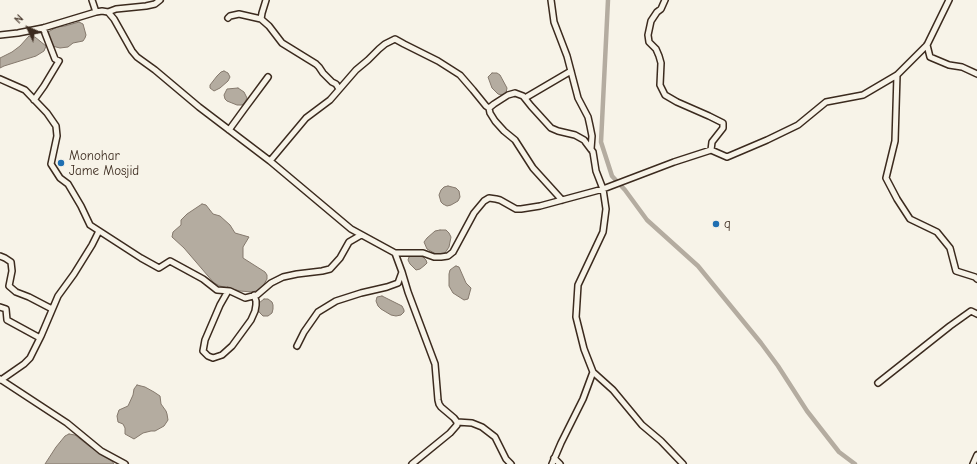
<!DOCTYPE html>
<html>
<head>
<meta charset="utf-8">
<style>
	body { margin:0 }
	#map { position:relative; width:977px; height:464px; overflow:hidden; background:#f7f3e8; font-family:"Comic Neue",sans-serif }
	canvas { display:block }
	.north { position:absolute; left:8px; top:8px; width:40px; height:40px; -webkit-text-stroke:3px #f7f3e8; paint-order:stroke; rotate:314deg; font-size:11px; font-weight:700; line-height:16px; text-align:center; color:#3b2a1e }
	.north::after { content:''; display:block; margin:auto; width:14px; height:18px; background:#3b2a1e; clip-path:polygon(50% 0,100% 100%,50% 72%,0 100%) }
</style>
</head>
<body>
<div id="map">
<canvas width="977" height="464"></canvas>
<div class="north">N</div>
</div>
<script>
const context = document.querySelector('canvas').getContext('2d');
context.lineJoin = 'round';
function fillPath(path, color) {
  context.fillStyle = color;
  context.fill(path, 'evenodd');
}
function poly(rows) {
  const path = new Path2D();
  for (const r of rows) {
    path.moveTo(r[0], r[1]);
    for (let i = 2; i < r.length; i += 2) path.lineTo(r[i], r[i + 1]);
  }
  return path;
}
function strokePath(path, color, width, dash) {
  context.strokeStyle = color;
  context.lineWidth = width;
  context.lineCap = dash ? 'butt' : 'round';
  context.setLineDash(dash || []);
  context.stroke(path);
}
function write(font, color, halo, rows, align = 'center') {
  context.font = font + ' "Comic Neue",sans-serif';
  context.lineWidth = 3;
  context.setLineDash([]);
  context.textBaseline = 'middle';
  context.strokeStyle = halo;
  context.fillStyle = color;
  for (const [text, x, y, turn = 0] of rows) {
    context.save();
    context.translate(x, y);
    context.rotate((+turn || 0) * Math.PI / 180);
    context.textAlign = isNaN(turn) ? turn : align;
    if (halo) context.strokeText(text, 0, 0);
    context.fillText(text, 0, 0);
    context.restore();
  }
}
const water = poly([
	[79,22,83,24,86,35,85,38,83,41,73,43,68,47,60,48,52,46,48,35,48,32,57,27,65,26,79,22],
	[29,36,35,37,46,46,44,51,36,56,4,66,0,68,0,58,12,52,20,46,29,36],
	[224,71,228,73,230,77,228,81,220,88,214,91,210,88,210,85,217,76,221,72,224,71],
	[492,73,497,73,500,75,507,88,506,93,504,95,502,95,498,94,492,88,488,77,492,73],
	[238,88,244,92,247,98,245,102,242,105,237,105,227,101,225,99,224,95,227,89,238,88],
	[448,186,456,188,459,191,460,197,458,201,451,205,447,206,443,204,441,202,439,195,441,190,444,187,448,186],
	[202,204,206,205,213,214,220,216,230,225,235,233,249,237,243,247,243,258,265,272,267,275,267,279,264,284,259,290,252,292,240,291,220,286,214,283,184,248,172,237,173,232,181,225,181,220,187,214,202,204],
	[440,230,446,230,449,233,451,237,449,247,445,253,441,255,436,254,427,249,424,242,427,238,435,231,440,230],
	[415,255,423,257,426,260,427,263,425,265,420,269,416,270,410,264,408,260,409,257,415,255],
	[456,266,459,267,466,283,471,288,468,299,464,300,453,293,449,286,449,274,450,270,454,267,456,266],
	[382,296,402,306,404,310,404,312,401,315,396,316,391,315,381,309,378,306,376,301,377,297,382,296],
	[264,299,268,299,272,302,273,305,273,309,272,313,268,316,263,316,260,313,258,310,258,306,259,303,264,299],
	[137,385,145,387,154,392,160,396,161,404,166,411,167,414,168,420,164,426,155,431,151,431,143,433,134,439,125,434,125,428,123,424,118,422,117,416,119,410,128,406,133,395,134,389,137,385],
	[69,434,75,435,89,446,112,461,114,464,45,464,56,447,65,436,69,434]
]);
fillPath(water, '#b4aca0');
strokePath(water, '#84786c', 1);
strokePath(poly([
	[608,0,602,122,601,142,612,176,625,190,647,220,698,266,761,343,778,366,807,411,839,452,855,464]
]), '#b4aca0', 4.5);
const minor = poly([
	[92,0,96,12],
	[266,0,262,13,261,19,269,26,282,43,316,64,319,67,323,73,332,82,336,84,339,89],
	[551,0,554,22,567,56,578,98,588,117,590,126,592,136,591,149],
	[665,0,661,9,657,12,651,21,648,35,649,42,656,49,659,56,661,63,660,85,665,95,677,102,709,116,723,123,723,128,712,142,711,150],
	[108,12,116,9,146,6,155,4,160,0],
	[228,18,230,16,239,14,261,19],
	[0,35,18,33,43,28,96,12,102,11,108,12,114,19,132,51,137,57,155,70,199,107,270,161,351,229,395,253,402,272,408,292,435,364,438,400,439,404,441,407,454,418,457,422,472,423,482,427,495,437,506,459,511,464],
	[927,45,930,57,949,65,962,67,977,74],
	[897,75,895,141,886,178,897,199,910,219,937,232,950,248,956,271,975,277,977,279],
	[0,79,25,90,47,113,56,126,57,136,51,164,60,178,68,184,81,206,90,225,141,258,159,268,170,261,203,279,217,290,230,291,245,298,257,295,271,283,283,277,297,274,322,271,330,269,340,258,349,242,361,235],
	[525,98,571,71],
	[34,100,44,86,59,61,55,59,43,28],
	[489,108,490,113,495,121,504,131,515,140,533,168,562,200],
	[229,130,245,108,268,77],
	[270,161,306,118,330,100,356,70,368,60,379,49,385,44,395,39,404,44,438,61,460,75,473,90,486,106,489,108,494,104,508,95,515,93,523,96,531,106,551,128,558,131,575,135,584,140,593,152,596,171,603,189,606,209,603,232,578,285,576,317,584,349,593,372,583,399,561,443,552,464],
	[395,253,423,253,434,257,441,257,448,256,453,252,474,213,484,201,489,198,496,199,500,200,516,209,521,209,540,206,603,189,674,162,711,150,727,157,767,140,798,125,826,102,863,95,897,75,927,45,949,0],
	[0,256,5,258,11,262,12,271,9,286,16,292,29,297,52,309],
	[228,291,220,305,205,340,203,351,208,356,213,358,222,355,232,346,251,320,255,311,256,305,256,301,254,295],
	[0,307,6,309,7,320,40,338],
	[297,346,304,332,318,312,336,301,361,293,387,287,398,283,402,272],
	[593,372,613,390,642,425,661,441,683,464],
	[0,379,67,423,101,451,125,464],
	[1,380,24,364,30,358,41,336,58,296,74,274,92,245,99,231],
	[878,383,950,326,971,311,977,314],
	[554,458,560,464],
	[412,464,450,433,457,425,457,422],
	[973,464,977,455]
]);
strokePath(minor, '#3b2a1e', 8);
strokePath(minor, '#f7f3e8', 5);
for (const [x, y, r, color] of [
	[61,163,4,"#1f6fb2"],
	[716,224,4,"#1f6fb2"]
]) {
  const dot = new Path2D();
  dot.arc(x, y, r, 0, 2 * Math.PI);
  context.fillStyle = color;
  context.fill(dot);
  strokePath(dot, '#f7f3e8', 1.5);
}
write('13px', '#3b2a1e', '#f7f3e8', [
	["Monohar",69,156],
	["Jame Mosjid",69,171],
	["q",724,224]
], 'left');
</script>
</body>
</html>
